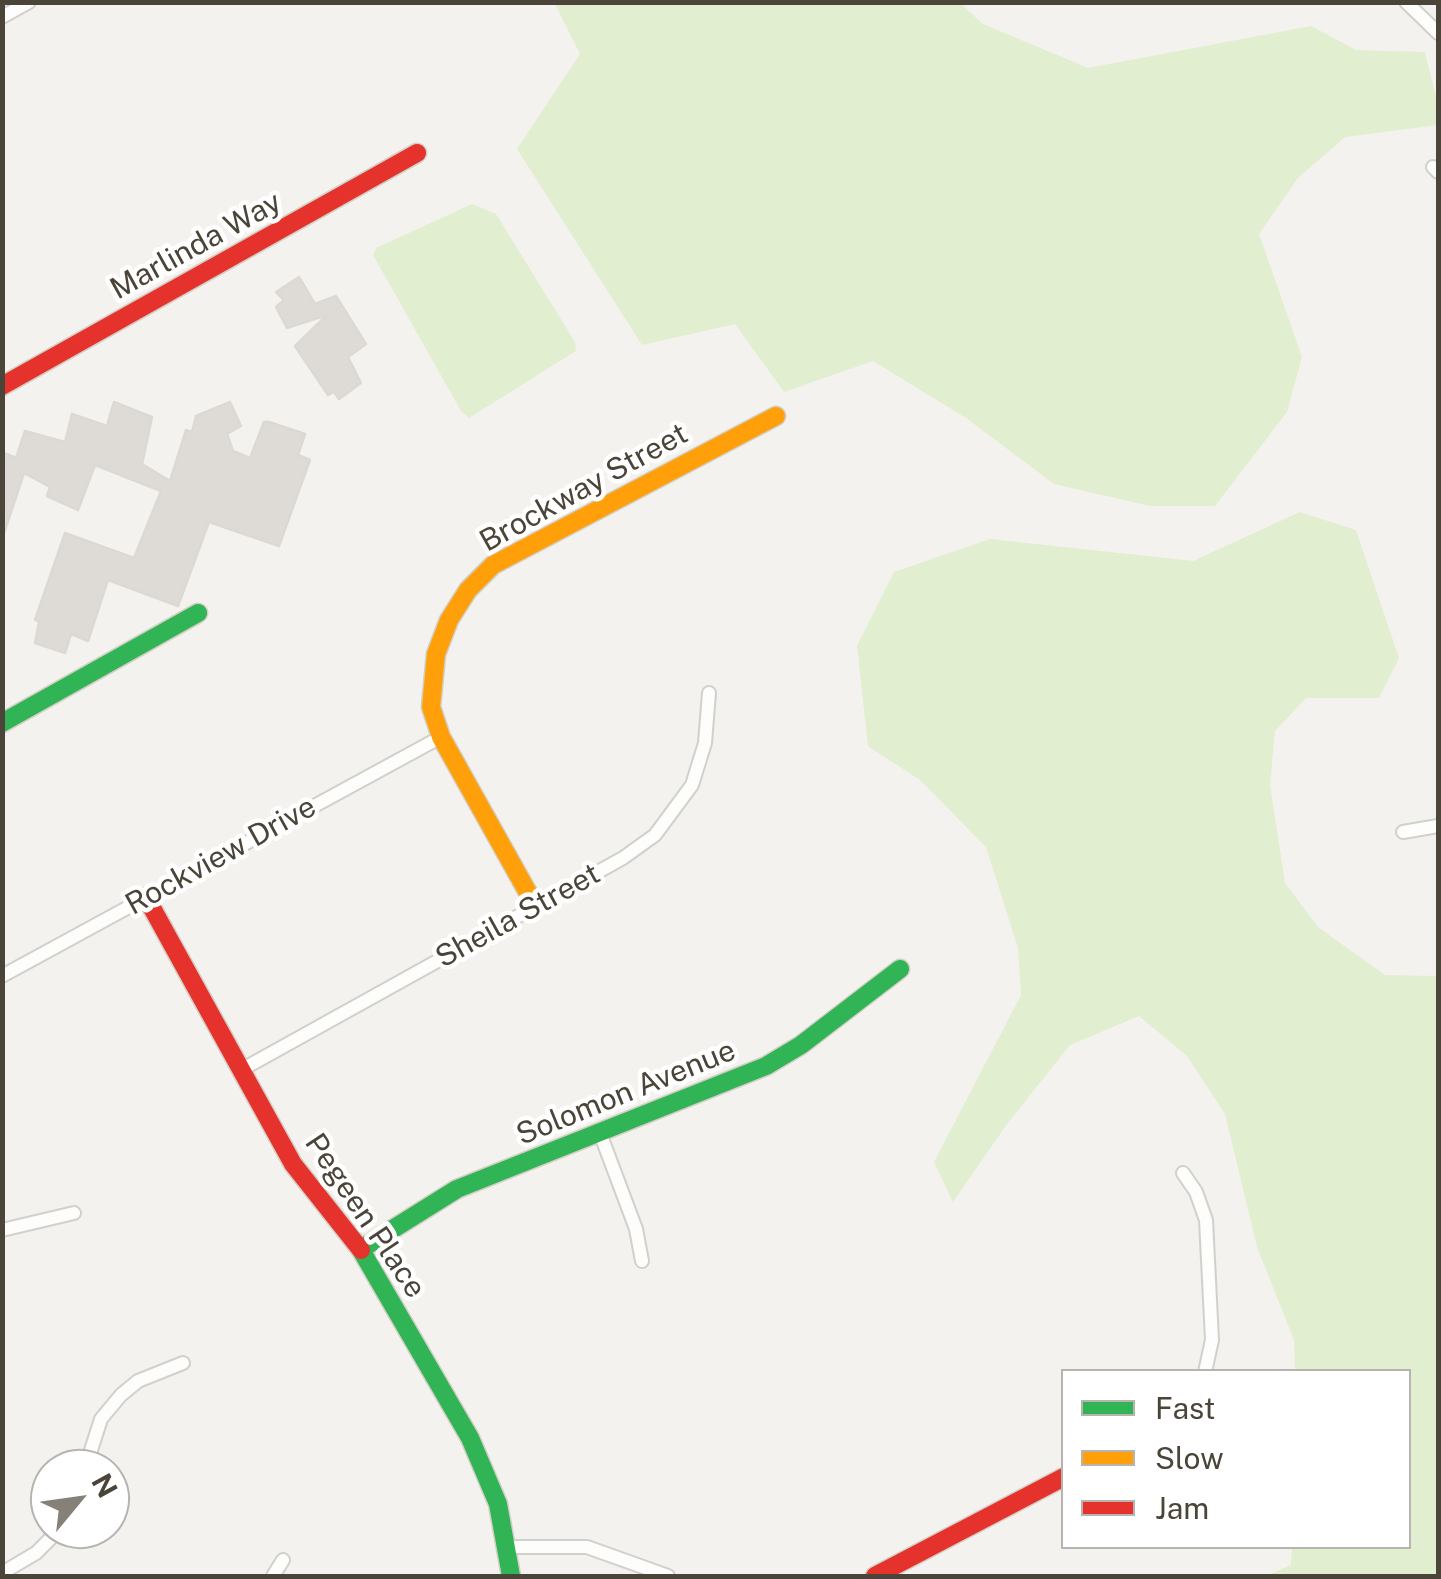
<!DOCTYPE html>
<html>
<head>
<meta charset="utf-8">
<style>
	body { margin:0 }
	#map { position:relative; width:1441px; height:1579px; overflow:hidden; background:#f4f2ee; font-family:"Public Sans",sans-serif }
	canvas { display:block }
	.frame { position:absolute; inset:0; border:5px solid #4b4439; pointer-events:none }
	.legend { position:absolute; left:1061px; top:1369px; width:350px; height:180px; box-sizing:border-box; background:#fff; border:2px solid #b7b4b0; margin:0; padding:12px 18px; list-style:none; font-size:30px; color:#4b4439 }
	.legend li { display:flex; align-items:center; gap:20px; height:50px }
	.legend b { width:50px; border:2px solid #b7b4b0 }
	.north { position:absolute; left:30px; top:1449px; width:100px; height:100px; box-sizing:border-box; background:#fff; border:2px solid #b7b4b0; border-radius:50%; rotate:61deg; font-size:28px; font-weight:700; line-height:40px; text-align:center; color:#4b4439 }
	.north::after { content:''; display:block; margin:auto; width:35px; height:45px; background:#868178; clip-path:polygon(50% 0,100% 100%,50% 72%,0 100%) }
</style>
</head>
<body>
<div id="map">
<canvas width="1441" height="1579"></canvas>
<div class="frame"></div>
<ul class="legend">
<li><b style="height:12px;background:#30b455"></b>Fast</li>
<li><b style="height:12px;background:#ff9f0a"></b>Slow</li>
<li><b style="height:12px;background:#e5322d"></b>Jam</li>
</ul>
<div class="north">N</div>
</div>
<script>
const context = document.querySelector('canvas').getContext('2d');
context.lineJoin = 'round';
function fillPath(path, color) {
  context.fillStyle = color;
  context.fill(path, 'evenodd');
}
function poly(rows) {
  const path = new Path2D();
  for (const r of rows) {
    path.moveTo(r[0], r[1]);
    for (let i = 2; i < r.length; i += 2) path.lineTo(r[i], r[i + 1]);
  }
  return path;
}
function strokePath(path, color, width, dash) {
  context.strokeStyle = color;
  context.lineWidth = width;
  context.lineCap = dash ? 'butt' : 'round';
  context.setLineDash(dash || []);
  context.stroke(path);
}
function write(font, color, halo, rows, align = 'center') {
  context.font = font + ' "Public Sans",sans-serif';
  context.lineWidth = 9;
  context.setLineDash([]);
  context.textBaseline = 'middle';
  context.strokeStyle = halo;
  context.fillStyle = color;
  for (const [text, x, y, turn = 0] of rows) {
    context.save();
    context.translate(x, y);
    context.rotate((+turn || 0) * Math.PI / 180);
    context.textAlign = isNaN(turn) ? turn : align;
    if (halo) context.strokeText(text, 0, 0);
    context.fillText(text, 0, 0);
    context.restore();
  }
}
fillPath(poly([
	[554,2,960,3,983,24,1088,68,1311,26,1356,50,1425,52,1438,105,1438,125,1345,137,1298,178,1259,234,1302,357,1287,412,1215,506,1150,506,1054,484,966,418,873,361,784,392,735,324,642,345,517,149,580,54],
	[472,204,496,214,575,342,576,351,469,418,461,411,373,255,376,248],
	[1300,512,1356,530,1399,658,1379,698,1306,698,1275,731,1270,785,1285,883,1318,927,1385,975,1438,976,1438,1576,1266,1576,1291,1565,1292,1547,1408,1546,1408,1372,1295,1371,1294,1340,1257,1247,1225,1114,1187,1056,1139,1016,1070,1045,1007,1124,953,1202,934,1162,1021,995,1018,948,986,847,920,780,868,746,857,646,894,572,990,539,1193,561]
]), '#e1eecf');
const building = poly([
	[299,277,315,304,336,296,366,344,348,357,361,383,339,399,334,392,328,395,295,346,327,315,287,328,276,307,284,300,276,292,299,277],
	[114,402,152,417,142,464,170,481,186,430,192,432,196,416,230,402,241,426,227,434,233,451,250,458,264,422,269,422,305,434,298,455,310,460,279,546,209,522,178,606,108,580,88,641,71,634,65,653,35,643,39,622,35,620,65,533,134,558,161,491,95,465,78,510,47,496,50,487,24,473,2,539,2,452,16,458,25,431,65,442,72,414,107,426,114,402]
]);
fillPath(building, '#dedbd6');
strokePath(building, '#dcd9d4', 2.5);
const street = poly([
	[1406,2,1438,33],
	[2,17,29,2],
	[1433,167,1438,172],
	[1403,832,1438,826],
	[2,976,441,737],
	[241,1070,623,858,655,835,692,785,705,743,709,693],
	[600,1133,636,1229,642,1261],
	[1183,1173,1196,1192,1206,1220,1212,1340,1205,1372],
	[2,1230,74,1213],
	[85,1469,101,1419,121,1395,138,1381,183,1363],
	[509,1547,587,1547,668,1576],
	[5,1576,2,1573,36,1553,60,1529],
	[273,1576,283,1560]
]);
const fast = poly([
	[2,723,198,613],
	[361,1249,457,1189,766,1066,801,1045,900,969],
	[361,1250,470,1438,498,1504,511,1576]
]);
const slow = poly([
	[536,907,441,737,431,707,436,654,449,620,468,590,493,565,776,416]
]);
const jam = poly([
	[2,386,417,153],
	[146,897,293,1164,361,1250],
	[875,1576,1064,1477]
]);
strokePath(street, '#d2d0cb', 16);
strokePath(fast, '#d3cfc5', 21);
strokePath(slow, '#d3cfc5', 21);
strokePath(jam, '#d3cfc5', 21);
strokePath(street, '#fdfdfc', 12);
strokePath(fast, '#30b455', 18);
strokePath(slow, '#ff9f0a', 18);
strokePath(jam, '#e5322d', 18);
write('30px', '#4b4439', '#fff', [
	["Marlinda Way",196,246,-29],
	["Brockway Street",584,488,-29],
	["Rockview Drive",221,856,-29],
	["Sheila Street",518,916,-29],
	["Solomon Avenue",626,1093,-22],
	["Pegeen Place",365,1216,56]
]);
</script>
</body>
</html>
